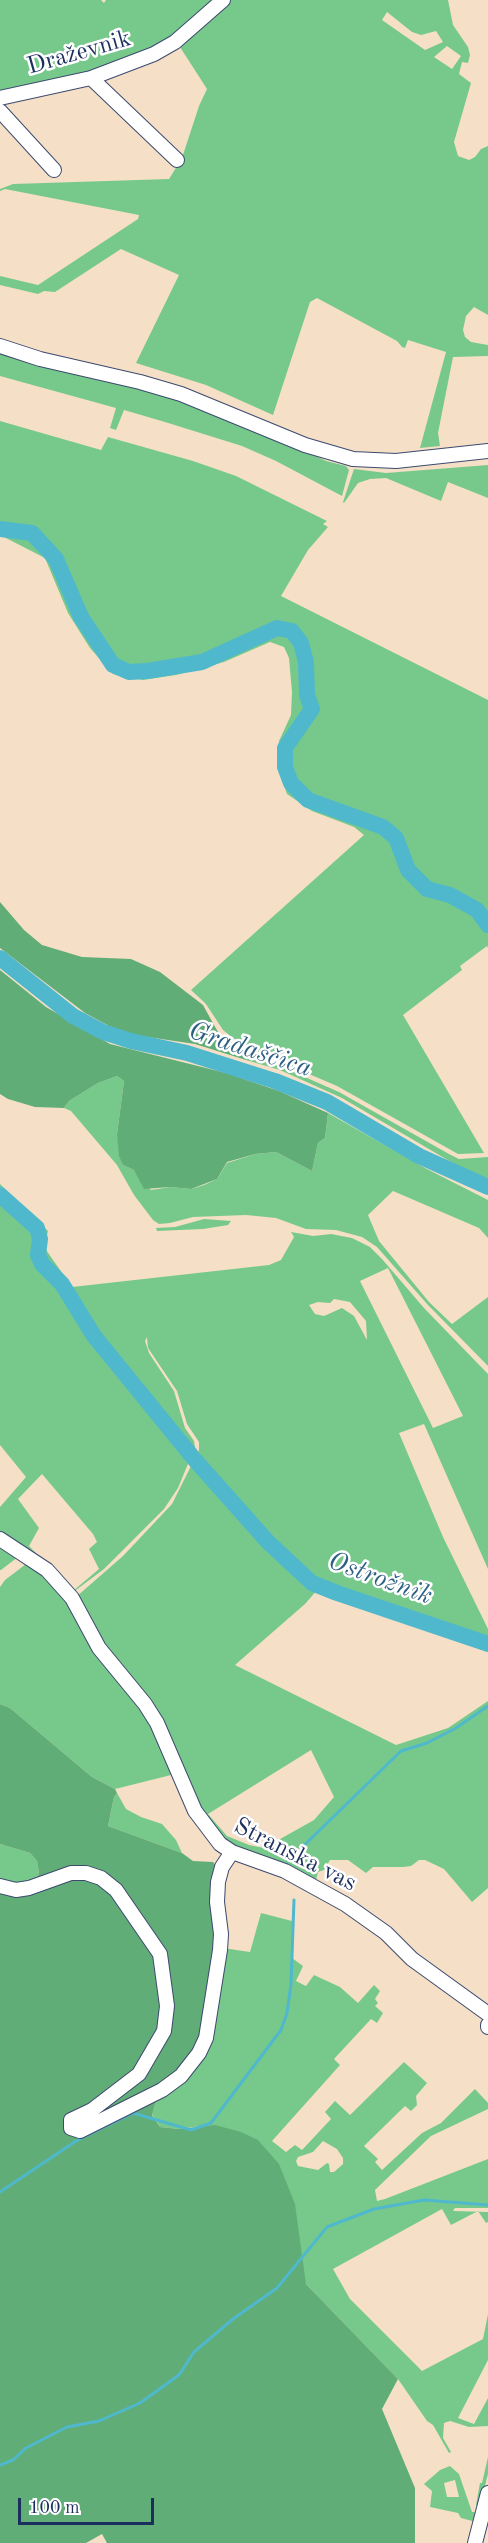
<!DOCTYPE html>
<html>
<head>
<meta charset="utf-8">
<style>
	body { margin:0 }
	#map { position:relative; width:488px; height:2543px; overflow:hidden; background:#f5e0c7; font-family:"Old Standard TT",serif }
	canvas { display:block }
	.scale { position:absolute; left:18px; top:2498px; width:136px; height:27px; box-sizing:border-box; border:3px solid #1b2f5e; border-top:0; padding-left:8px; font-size:18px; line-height:21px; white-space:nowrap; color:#1b2f5e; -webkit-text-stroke:4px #fff; paint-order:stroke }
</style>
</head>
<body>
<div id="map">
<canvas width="488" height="2543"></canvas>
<div class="scale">100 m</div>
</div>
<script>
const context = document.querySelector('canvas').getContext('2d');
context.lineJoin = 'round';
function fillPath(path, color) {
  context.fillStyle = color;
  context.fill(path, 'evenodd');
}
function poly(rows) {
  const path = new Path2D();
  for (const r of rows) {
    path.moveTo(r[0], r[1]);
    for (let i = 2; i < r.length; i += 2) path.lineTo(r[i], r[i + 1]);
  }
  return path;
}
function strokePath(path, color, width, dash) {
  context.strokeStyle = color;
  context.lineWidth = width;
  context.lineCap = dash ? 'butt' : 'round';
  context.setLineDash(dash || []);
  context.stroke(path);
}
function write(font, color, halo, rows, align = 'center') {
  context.font = font + ' "Old Standard TT",serif';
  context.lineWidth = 5;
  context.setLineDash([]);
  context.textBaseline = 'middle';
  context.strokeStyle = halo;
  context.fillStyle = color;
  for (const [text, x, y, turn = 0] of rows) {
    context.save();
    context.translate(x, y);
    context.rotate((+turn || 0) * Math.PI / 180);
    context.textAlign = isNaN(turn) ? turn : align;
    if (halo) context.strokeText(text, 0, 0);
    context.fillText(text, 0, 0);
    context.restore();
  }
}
fillPath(poly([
	[0,0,101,0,104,3,106,0,219,0,170,42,99,70,0,95],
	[227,0,448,0,453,25,468,47,470,55,468,63,462,62,459,74,471,83,454,142,458,156,469,160,475,157,481,149,488,146,488,315,474,307,466,316,463,330,465,337,471,342,488,345,488,356,453,357,438,433,440,446,420,448,446,352,408,340,405,348,402,347,397,341,317,298,310,302,273,415,206,385,136,363,179,275,121,249,55,292,44,291,38,294,0,285,0,276,38,285,138,219,139,215,5,189,0,191,0,189,13,184,169,179,182,158,199,106,207,89,178,44],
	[387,12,412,32,421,35,436,31,443,42,425,50,382,20],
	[447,46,461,56,452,69,434,57],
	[0,352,147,388,300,448,326,461,346,466,349,470,342,496,276,461,242,446,165,422,124,410,116,430,110,428,116,408,0,376],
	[0,421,101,450,108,437,193,461,236,476,327,521,323,524,328,527,308,550,281,596,488,700,488,948,487,946,460,966,462,970,403,1015,484,1153,458,1154,337,1086,267,1056,233,1038,223,1030,206,1004,191,990,364,835,354,827,312,811,287,794,278,768,279,741,291,715,292,692,289,658,284,647,270,642,224,662,176,675,143,680,113,674,90,648,68,613,45,558,0,535],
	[488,465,488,498,448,482,441,501,386,478,370,479,358,483,344,503,343,502,354,469,386,473],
	[250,1053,339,1092,449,1154,459,1159,488,1157,488,1180,468,1172,342,1098,280,1070,246,1060],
	[117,1076,124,1081,117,1134,123,1165,134,1170,151,1190,170,1187,191,1189,204,1185,217,1179,227,1163,255,1154,276,1152,312,1171,318,1143,325,1138,328,1113,425,1168,488,1200,488,1238,479,1228,393,1191,368,1215,379,1241,429,1302,452,1324,488,1297,488,1366,428,1305,377,1247,362,1237,336,1230,306,1229,276,1218,246,1215,193,1217,170,1223,159,1224,153,1220,134,1195,117,1165,71,1111,64,1108,69,1101,98,1083],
	[0,1184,48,1231,44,1247,72,1287,269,1265,281,1260,294,1237,291,1232,313,1236,331,1234,352,1238,370,1247,382,1259,424,1308,488,1374,488,1569,424,1424,399,1433,443,1537,488,1629,488,1649,318,1589,305,1604,235,1665,396,1745,448,1728,488,1701,488,1888,472,1902,444,1869,425,1860,419,1860,411,1866,403,1867,373,1867,366,1873,348,1860,330,1860,324,1870,318,1872,315,1884,220,1841,76,1597,123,1556,172,1504,199,1450,199,1442,187,1424,177,1391,148,1348,147,1337,145,1341,149,1353,174,1391,185,1428,194,1441,195,1447,178,1488,164,1509,104,1569,72,1593,0,1535,0,1507,26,1477,0,1445],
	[388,1268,463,1416,433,1428,360,1281],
	[334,1299,350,1302,366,1321,367,1340,354,1316,342,1308,324,1316,315,1314,309,1305,318,1302,330,1303],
	[42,1474,93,1534,97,1542,89,1549,99,1569,73,1591,29,1546,39,1528,18,1499],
	[311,1750,334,1797,314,1820,264,1848,249,1845,227,1836,208,1814],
	[204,1219,231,1221,228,1225,203,1229,157,1231,156,1228,175,1227],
	[0,1542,18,1557,1,1570,0,1570],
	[30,1561,57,1584,145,1709,175,1774,115,1789,92,1777,10,1708,0,1704,0,1587,5,1580],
	[117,1793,126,1809,141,1817,162,1824,176,1840,182,1853,108,1826,114,1797],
	[0,1844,30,1853,37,1861,39,1873,37,1878,10,1886,0,1877],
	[261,1913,292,1921,292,1958,303,1966,296,1981,306,1986,314,1975,340,1987,358,2003,374,1985,380,1991,375,1999,378,2003,375,2006,383,2013,377,2023,371,2019,334,2059,340,2065,272,2141,286,2152,295,2145,302,2150,331,2119,325,2112,335,2101,350,2115,404,2062,427,2083,416,2096,417,2105,411,2111,405,2106,364,2146,378,2159,375,2162,382,2170,422,2133,441,2123,475,2089,488,2103,488,2109,431,2136,375,2190,377,2201,385,2199,488,2159,488,2208,455,2208,453,2211,488,2212,488,2222,486,2223,478,2211,451,2225,442,2209,333,2269,350,2299,422,2371,483,2339,488,2314,488,2360,458,2418,474,2424,488,2398,488,2426,469,2427,450,2421,444,2423,443,2438,451,2452,449,2453,433,2425,427,2421,398,2379,306,2284,303,2273,208,2125,179,2129,160,2127,152,2114,156,2101,169,2092,223,1948,250,1952],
	[323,2141,337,2149,343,2158,343,2164,334,2172,330,2172,329,2164,327,2163,318,2170,298,2166,296,2161,298,2157,313,2152],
	[488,2457,488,2474,480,2506,476,2505,480,2483,482,2483],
	[450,2466,459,2474,472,2512,475,2512,476,2522,461,2518,458,2513,430,2507,432,2491,424,2484,440,2470],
	[455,2480,459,2497,447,2497,444,2483]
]), '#77c98b');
fillPath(poly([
	[0,902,24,930,42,945,82,957,131,959,160,972,203,1005,219,1034,250,1053,246,1060,195,1044,134,1035,109,1026,85,1013,0,948],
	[0,970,46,1007,110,1044,226,1073,279,1091,328,1113,325,1138,318,1143,312,1171,276,1152,255,1154,227,1162,217,1179,191,1189,170,1187,144,1189,134,1170,123,1165,119,1156,117,1134,124,1081,117,1076,98,1083,69,1101,64,1108,35,1107,8,1099,0,1094],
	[0,1704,10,1708,92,1777,115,1789,117,1793,114,1797,108,1826,182,1853,193,1861,213,1862,221,1872,211,2042,169,2092,156,2101,152,2115,160,2127,179,2129,215,2125,241,2132,258,2140,279,2164,295,2204,306,2284,398,2379,382,2409,415,2488,415,2543,107,2543,102,2534,86,2543,0,2543,0,1877,10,1886,20,1886,37,1878,39,1873,37,1861,30,1853,0,1844]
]), '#61ad77');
strokePath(poly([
	[288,1861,401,1751,427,1743,456,1728,488,1706],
	[0,2192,76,2141,133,2113,191,2130,211,2123,281,2030,287,2013,291,1984,294,1900],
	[0,2465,13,2460,26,2448,67,2427,99,2421,140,2403,179,2375,194,2352,233,2319,277,2288,327,2227,374,2209,424,2200,488,2205]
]), '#4fb8cc', 3);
strokePath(poly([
	[0,529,32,533,56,559,81,617,113,665,129,672,147,671,202,662,277,628,292,631,301,643,306,662,307,695,312,709,285,748,285,767,291,783,308,800,383,827,396,838,408,870,427,889,450,895,477,910,488,925],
	[0,958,73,1016,103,1032,131,1041,187,1053,275,1081,327,1102,419,1156,488,1187],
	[0,1195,37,1228,40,1239,38,1255,42,1264,62,1284,94,1336,191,1455],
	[195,1460,268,1542,312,1583,337,1593,488,1644]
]), '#4fb8cc', 16);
const minor = poly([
	[91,78,177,160],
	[0,98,91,78,154,54,175,42,223,0],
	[0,111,54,170],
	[0,346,40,359,140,382,181,394,305,445,353,459,396,461,488,451],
	[0,1539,47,1570,72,1598,99,1648,145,1704,157,1723,195,1811,220,1844,232,1852,285,1871,345,1904,386,1933,412,1959,488,2014],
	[0,1886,16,1890,29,1888,71,1873,86,1873,101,1878,116,1890,160,1954,167,2006,164,2031,139,2074,92,2110,71,2120,71,2128,80,2131,162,2090,181,2076,199,2053,206,2038,220,1950,221,1934,217,1902,218,1882,222,1867,232,1852],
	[488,2025,488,2027],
	[475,2543,488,2493]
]);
strokePath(minor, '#3c4a6e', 16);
strokePath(minor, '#fff', 14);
write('24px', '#1b2f5e', '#fff', [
	["Draževnik",79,53,-16],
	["Stranska vas",295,1855,27]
]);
write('italic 26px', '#2d5f84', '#fff', [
	["Gradaščica",250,1050,18],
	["Ostrožnik",380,1579,20]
]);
</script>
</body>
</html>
